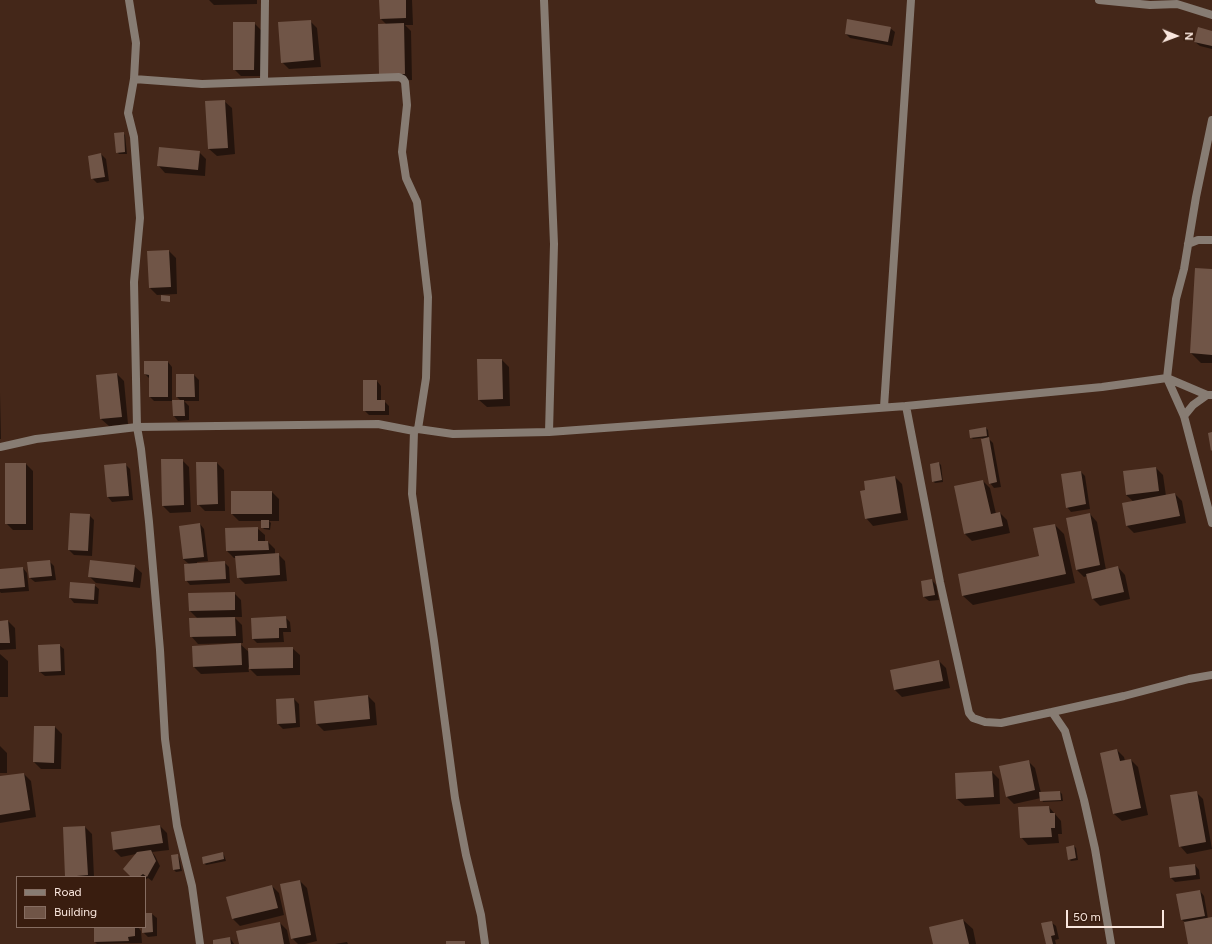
<!DOCTYPE html>
<html>
<head>
<meta charset="utf-8">
<style>
	body { margin:0 }
	#map { position:relative; width:1212px; height:944px; overflow:hidden; background:#442719; font-family:Figtree,sans-serif }
	canvas { display:block }
	.legend { position:absolute; left:16px; top:876px; width:130px; height:52px; box-sizing:border-box; background:#391d0f; border:1px solid #866d61; margin:0; padding:5px 7px; list-style:none; font-size:12px; color:#f9e6dd }
	.legend li { display:flex; align-items:center; gap:8px; height:20px }
	.legend b { width:20px; border:1px solid #866d61 }
	.north { position:absolute; left:1156px; top:16px; width:40px; height:40px; -webkit-text-stroke:3px #391d0f; paint-order:stroke; rotate:91deg; font-size:11px; font-weight:700; line-height:16px; text-align:center; color:#f9e6dd }
	.north::after { content:''; display:block; margin:auto; width:14px; height:18px; background:#f9e6dd; clip-path:polygon(50% 0,100% 100%,50% 72%,0 100%) }
	.scale { position:absolute; left:1066px; top:910px; width:98px; height:18px; box-sizing:border-box; border:2px solid #f9e6dd; border-top:0; padding-left:5px; font-size:12px; line-height:14px; white-space:nowrap; color:#f9e6dd; -webkit-text-stroke:3px #391d0f; paint-order:stroke }
</style>
</head>
<body>
<div id="map">
<canvas width="1212" height="944"></canvas>
<ul class="legend">
<li><b style="height:5px;background:#877c73"></b>Road</li>
<li><b style="height:11px;background:#705547"></b>Building</li>
</ul>
<div class="north">N</div>
<div class="scale">50 m</div>
</div>
<script>
const context = document.querySelector('canvas').getContext('2d');
context.lineJoin = 'round';
function fillPath(path, color) {
  context.fillStyle = color;
  context.fill(path, 'evenodd');
}
function poly(rows) {
  const path = new Path2D();
  for (const r of rows) {
    path.moveTo(r[0], r[1]);
    for (let i = 2; i < r.length; i += 2) path.lineTo(r[i], r[i + 1]);
  }
  return path;
}
function strokePath(path, color, width, dash) {
  context.strokeStyle = color;
  context.lineWidth = width;
  context.lineCap = dash ? 'butt' : 'round';
  context.setLineDash(dash || []);
  context.stroke(path);
}
fillPath(poly([
	[209,0,257,0,257,4,214,5],
	[380,0,412,0,413,25,405,25,411,31,412,80,387,81,386,24,381,19],
	[310,21,317,28,321,67,289,69,282,62],
	[254,23,261,30,261,76,241,76,234,69],
	[890,28,895,32,892,46,850,38,846,34],
	[1212,32,1212,49,1200,46,1195,42],
	[224,101,232,108,235,154,217,156,209,149],
	[123,133,125,135,127,154,119,154,117,152],
	[199,152,206,159,205,176,165,173,158,165],
	[101,154,106,159,109,181,97,183,92,178],
	[169,251,176,258,177,294,157,295,150,288],
	[1212,270,1212,363,1201,363,1191,353],
	[502,360,509,367,510,406,487,407,479,400],
	[168,362,172,367,172,401,154,401,150,397,150,379,145,374],
	[117,374,124,381,128,424,109,426,101,419],
	[194,375,199,380,199,401,184,401,189,406,189,420,178,421,174,416,173,401,181,401,177,397],
	[377,381,381,386,381,401,384,401,389,406,389,415,369,415,364,410],
	[0,393,1,439,0,439],
	[986,428,988,430,989,439,993,443,1001,487,994,488,990,483,982,438,973,439,971,437],
	[182,460,189,467,191,512,170,513,163,506],
	[197,463,217,463,224,470,225,511,205,511,198,504],
	[939,463,941,465,943,482,935,483,933,481],
	[6,464,26,464,33,471,33,530,13,530,6,523],
	[125,464,130,469,133,500,112,502,108,497,105,466],
	[1156,468,1163,475,1166,496,1175,494,1182,501,1186,523,1134,533,1127,526,1134,502,1126,495],
	[1081,472,1085,476,1090,509,1071,512,1067,507],
	[895,477,902,484,908,520,873,526,866,518],
	[983,481,990,488,996,514,1000,513,1007,520,1010,533,972,541,965,534,955,487],
	[272,492,279,499,279,521,269,521,271,523,270,530,264,529,262,527,262,521,239,521,232,514],
	[1090,514,1097,522,1106,570,1118,567,1125,575,1130,599,1100,606,1092,598,1087,576,1084,577,1077,570],
	[89,515,94,520,92,556,74,555,69,550],
	[200,524,204,529,208,561,197,562,197,564,224,562,229,567,230,583,190,585,186,580,189,564,183,559],
	[1055,525,1064,534,1075,583,973,605,963,596,959,574,1040,557],
	[257,528,265,535,265,542,268,542,275,549,275,554,278,554,285,561,287,581,245,584,238,577,237,558,234,558,227,551,226,529],
	[49,561,54,566,56,580,35,582,30,578],
	[134,566,142,573,140,588,96,583,89,576],
	[23,568,27,573,29,591,1,593,0,592,0,570],
	[932,580,936,585,939,600,929,601,924,597,922,582],
	[94,585,99,589,98,604,74,603,70,598],
	[234,593,241,600,242,617,234,617,242,625,243,643,239,643,250,653,292,648,300,655,300,675,257,676,248,667,249,672,201,674,194,667,193,647,237,645,237,643,198,644,191,636,198,619,190,611],
	[285,617,290,622,291,632,283,632,284,642,257,643,253,639],
	[8,621,15,628,16,649,0,650,0,622],
	[59,645,64,649,65,675,45,676,40,672],
	[0,654,8,661,8,697,0,697],
	[939,661,946,668,950,688,902,697,895,690],
	[368,696,375,703,377,725,324,731,317,724],
	[294,699,299,704,300,727,283,729,278,724,277,700],
	[55,727,62,734,61,769,41,769,34,762],
	[0,746,7,753,7,773,0,773],
	[1117,750,1124,757,1125,761,1131,760,1138,767,1148,815,1122,821,1114,814,1101,754],
	[1028,761,1035,768,1041,793,1060,792,1062,794,1063,801,1043,802,1041,798,1014,804,1007,797],
	[992,772,999,779,1000,804,965,806,957,799],
	[24,774,31,781,36,817,0,823,0,777],
	[1196,792,1203,799,1212,849,1187,854,1180,846],
	[1049,807,1061,821,1062,834,1058,834,1059,843,1028,845,1021,837],
	[160,826,167,833,169,850,152,852,155,856,160,866,152,881,148,878,145,880,145,877,132,877,136,854,121,857,114,850],
	[85,827,92,834,94,877,67,877,66,876],
	[1074,846,1076,848,1078,860,1071,861,1069,859],
	[222,853,224,855,226,861,206,865,204,863],
	[177,855,179,857,182,871,176,872,174,870,172,856],
	[1195,865,1199,870,1200,879,1175,882,1171,878],
	[300,881,307,888,317,941,305,944,298,944,292,938],
	[272,886,279,893,284,915,240,926,233,919],
	[1200,891,1204,896,1208,919,1212,918,1212,944,1189,944,1185,922,1182,920],
	[145,914,152,914,157,918,157,936,148,937,143,932,143,927,145,927],
	[963,920,973,929,976,944,934,944],
	[1051,922,1056,926,1059,939,1055,940,1056,944,1047,944],
	[280,923,287,930,290,944,240,944],
	[95,927,138,927,141,931,142,943,97,944,95,942],
	[230,938,234,944,214,944],
	[347,942,348,944,335,944]
]), '#0007');
fillPath(poly([
	[379,0,406,0,406,18,380,19],
	[847,19,891,27,888,42,845,34],
	[311,20,314,60,281,63,278,22],
	[233,22,255,22,254,70,233,70],
	[404,23,405,74,379,74,378,24],
	[1198,27,1212,31,1212,46,1194,42],
	[225,100,228,148,208,149,205,101],
	[124,132,125,152,116,153,114,133],
	[159,147,200,151,198,170,157,166],
	[101,153,105,177,91,179,88,156],
	[169,250,171,287,149,288,147,251],
	[1195,268,1212,269,1212,355,1190,353],
	[161,295,170,296,170,302,161,301],
	[477,359,502,359,503,399,478,400],
	[144,361,168,361,168,397,149,397,149,375,144,374],
	[117,373,122,417,100,419,96,375],
	[176,374,194,374,195,397,176,397],
	[363,380,377,380,377,400,385,400,385,411,363,411],
	[172,400,184,400,185,416,173,416],
	[986,427,987,436,970,438,969,430],
	[1212,432,1212,450,1211,451,1208,433],
	[989,437,997,482,989,484,981,439],
	[161,459,183,459,184,505,162,506],
	[196,462,217,462,218,504,197,505],
	[939,462,942,480,932,482,930,464],
	[5,463,26,463,26,524,5,524],
	[126,463,129,496,107,497,104,465],
	[1156,467,1159,491,1126,495,1123,471],
	[1081,471,1086,504,1066,508,1061,474],
	[895,476,901,513,865,519,860,491,865,490,864,481],
	[983,480,991,514,1000,512,1003,526,964,534,954,486],
	[231,491,272,491,272,514,231,514],
	[1175,493,1180,516,1126,526,1122,503],
	[70,513,90,514,88,551,68,550],
	[1090,513,1100,565,1076,570,1066,518],
	[261,520,269,520,269,528,261,528],
	[200,523,204,557,183,559,179,526],
	[1055,524,1066,574,962,596,958,574,1039,556,1033,528],
	[258,527,258,541,268,541,269,550,226,551,225,528],
	[279,553,280,575,237,578,235,556],
	[50,560,52,576,29,578,27,562],
	[90,560,135,565,133,582,88,577],
	[225,561,226,579,185,581,184,564],
	[1118,566,1124,592,1092,599,1086,574],
	[23,567,25,587,0,589,0,569],
	[932,579,935,595,923,597,921,581],
	[70,582,95,584,94,600,69,598],
	[235,592,235,610,189,611,188,593],
	[286,616,287,628,279,628,279,638,252,639,251,618],
	[235,617,236,636,190,637,189,618],
	[8,620,10,643,0,643,0,621],
	[241,643,242,665,193,667,192,646],
	[60,644,61,671,39,672,38,645],
	[293,647,293,668,249,669,248,648],
	[939,660,943,681,894,690,890,670],
	[368,695,370,719,316,724,314,701],
	[294,698,296,723,277,724,276,699],
	[34,726,55,726,54,763,33,762],
	[1117,749,1120,761,1131,759,1141,808,1113,814,1100,753],
	[1029,760,1035,790,1006,797,999,766],
	[992,771,994,797,956,799,955,773],
	[24,773,30,810,0,815,0,776],
	[1060,791,1061,800,1040,801,1039,792],
	[1197,791,1206,842,1179,847,1170,795],
	[1049,806,1050,813,1055,813,1055,828,1051,828,1052,837,1020,838,1018,807],
	[160,825,163,843,113,850,111,832],
	[85,826,88,875,65,877,63,827],
	[1074,845,1076,858,1068,860,1066,847],
	[151,850,156,861,147,877,143,874,139,877,131,877,123,869,137,852],
	[223,852,224,859,203,864,202,857],
	[178,854,180,869,173,870,171,855],
	[1195,864,1196,875,1170,878,1169,867],
	[300,880,311,935,291,939,280,884],
	[272,885,278,908,232,919,226,897],
	[1200,890,1205,916,1181,920,1176,894],
	[145,913,152,913,153,932,142,933,142,927,145,927],
	[1212,917,1212,944,1188,944,1184,922],
	[963,919,969,944,933,944,929,927],
	[1052,921,1055,935,1051,936,1053,944,1046,944,1041,923],
	[280,922,284,944,239,944,236,931],
	[94,927,135,927,135,936,128,937,129,941,94,942],
	[230,937,231,944,213,944,213,940],
	[446,941,465,941,465,944,446,944]
]), '#705547');
strokePath(poly([
	[129,0,136,43,134,79,128,113,134,137,140,218,134,282,137,427,141,449,149,522,160,650,165,739,177,826,192,886,200,944],
	[544,0,554,244,549,432],
	[1099,0,1150,5,1177,4,1212,15],
	[134,79,202,84,399,77,403,79,405,82,407,105,402,152,406,178,417,202,428,297,426,378,418,429],
	[264,81,265,0],
	[1212,120,1196,197,1184,269,1176,299,1167,378,1184,416,1212,523],
	[1188,244,1198,240,1212,240],
	[906,406,940,582,969,713,973,718,985,722,1001,723,1052,712,1065,731,1084,800,1095,849,1111,944],
	[884,407,911,0],
	[1184,416,1193,405,1207,395,1211,395],
	[414,431,412,494,434,641,455,798,466,855,481,915,485,944],
	[0,447,36,439,137,427,378,424,414,431,418,429,453,434,549,432,906,406,1102,387,1167,378,1207,395],
	[1052,712,1124,696,1189,679,1212,675]
]), '#877c73', 8);
</script>
</body>
</html>
